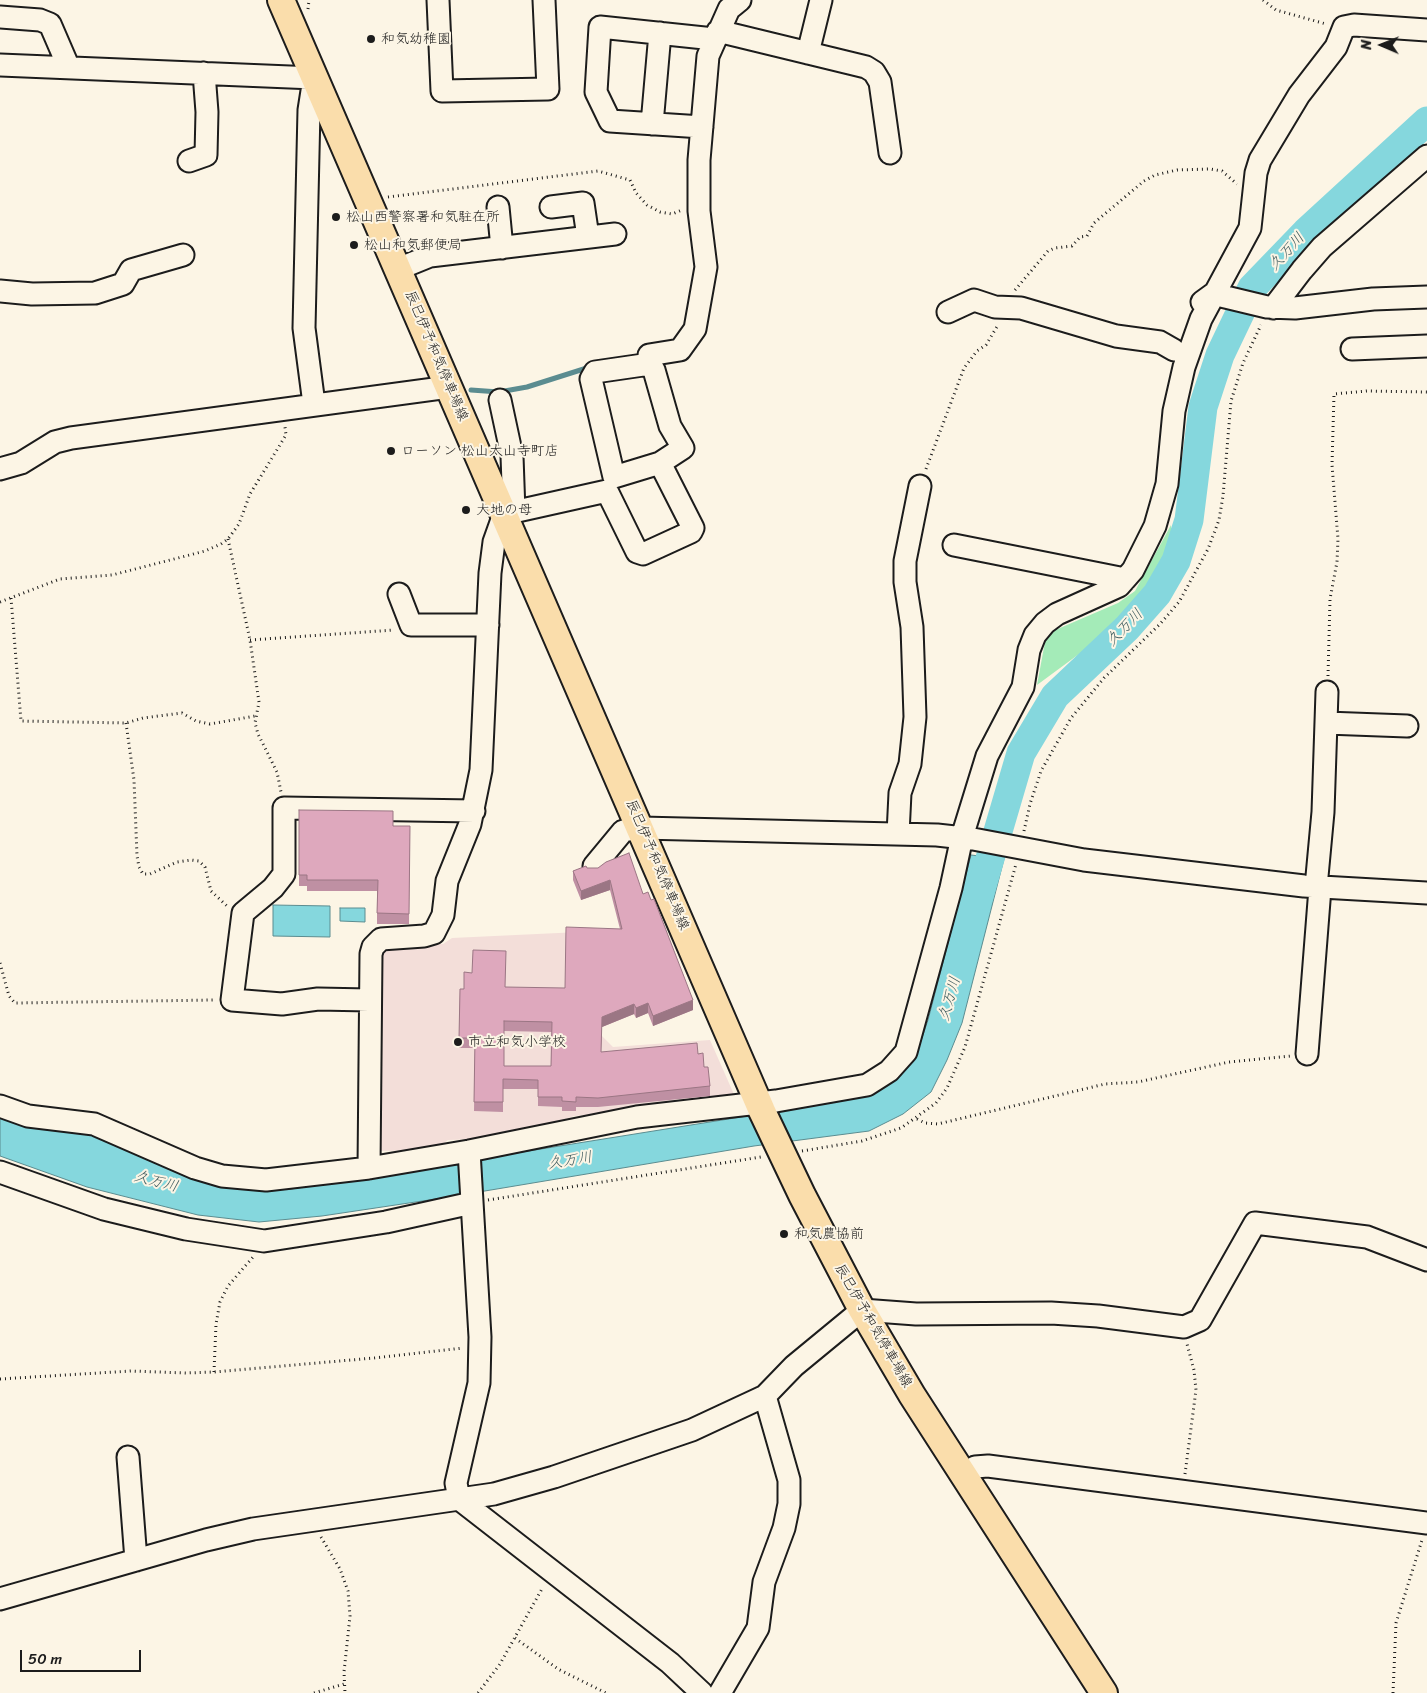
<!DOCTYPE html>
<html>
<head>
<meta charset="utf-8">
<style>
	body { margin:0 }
	#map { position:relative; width:1427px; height:1693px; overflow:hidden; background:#fcf5e5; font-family:Sriracha,sans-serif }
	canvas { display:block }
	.north { position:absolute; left:1357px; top:20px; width:50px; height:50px; -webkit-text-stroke:4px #fcf5e5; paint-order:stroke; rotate:271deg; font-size:14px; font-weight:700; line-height:20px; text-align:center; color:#1c1c1c }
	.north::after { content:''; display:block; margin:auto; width:18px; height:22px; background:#1c1c1c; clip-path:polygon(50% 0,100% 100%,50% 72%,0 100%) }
	.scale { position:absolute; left:20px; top:1650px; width:121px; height:22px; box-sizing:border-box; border:2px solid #1c1c1c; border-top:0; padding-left:6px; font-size:15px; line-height:18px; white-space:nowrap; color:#1c1c1c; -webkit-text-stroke:4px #fcf5e5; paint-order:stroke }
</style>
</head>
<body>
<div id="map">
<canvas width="1427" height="1693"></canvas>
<div class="north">N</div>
<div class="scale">50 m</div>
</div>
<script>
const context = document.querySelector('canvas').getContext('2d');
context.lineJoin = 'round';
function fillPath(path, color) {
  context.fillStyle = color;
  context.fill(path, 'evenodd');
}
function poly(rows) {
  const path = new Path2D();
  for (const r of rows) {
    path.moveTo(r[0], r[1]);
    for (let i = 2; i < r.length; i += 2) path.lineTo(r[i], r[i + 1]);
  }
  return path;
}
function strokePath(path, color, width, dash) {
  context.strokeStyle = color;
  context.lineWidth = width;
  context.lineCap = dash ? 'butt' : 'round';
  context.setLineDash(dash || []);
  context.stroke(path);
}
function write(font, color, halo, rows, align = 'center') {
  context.font = font + ' Sriracha,"Klee One",sans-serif';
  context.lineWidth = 4;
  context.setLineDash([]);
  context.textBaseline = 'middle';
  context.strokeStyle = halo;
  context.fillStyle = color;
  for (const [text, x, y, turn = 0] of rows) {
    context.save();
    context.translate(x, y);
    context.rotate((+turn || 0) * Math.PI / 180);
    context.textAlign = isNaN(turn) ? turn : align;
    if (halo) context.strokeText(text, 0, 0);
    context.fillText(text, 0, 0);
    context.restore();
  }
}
fillPath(poly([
	[601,931,601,1035,613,1047,710,1040,736,1099,670,1108,574,1116,511,1138,448,1140,434,1150,375,1151,377,947,443,944,452,938]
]), '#f3ded9');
fillPath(poly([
	[1171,525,1172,542,1166,560,1149,592,1128,615,1098,640,1037,685,1045,642,1053,631,1118,603,1135,591]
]), '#a4ebb8');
const water = poly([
	[971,855,1004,859,962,1023,947,1060,931,1092,903,1114,869,1131,754,1146,449,1197,322,1216,259,1222,198,1215,87,1187,0,1156,0,1116,88,1133,197,1177,236,1188,262,1191,291,1189,741,1117,862,1095,892,1082,915,1059,928,1020,971,855],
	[273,905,330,906,330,937,273,936,273,905],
	[340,908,365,908,365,922,340,921,340,908]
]);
fillPath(water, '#85d7dd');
strokePath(water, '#5b8c90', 1);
strokePath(poly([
	[471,390,499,392,527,387,590,367]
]), '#5b8c90', 5);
strokePath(poly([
	[979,896,1021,753,1055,696,1127,628,1157,594,1176,561,1189,520,1203,407,1220,355,1252,288,1306,232,1427,121]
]), '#85d7dd', 29);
const minor = poly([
	[438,0,442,91,548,89,544,0],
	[0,17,40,20,50,24,69,68],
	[718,31,866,67,874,72,880,82,890,153],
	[808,53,821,0],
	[0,65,314,78,309,110,304,328,314,404],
	[652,124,660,33],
	[702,127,610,121,596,92,600,27,714,39],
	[189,161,206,155,207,112,204,73],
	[498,207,502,248],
	[551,207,583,203,588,237],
	[398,269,430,256,615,234],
	[0,291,32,294,95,293,123,284,131,270,183,255],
	[1202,302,1213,294,1267,307,1295,308,1373,299,1427,297],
	[1273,308,1302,270,1322,247,1427,156],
	[948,312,974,300,995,307,1021,308,1116,336,1160,342,1174,350],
	[1352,349,1427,346],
	[650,364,654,370,670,426,683,448,660,463],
	[500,400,512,456,514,512],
	[0,469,21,463,55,442,71,438,449,387],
	[954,545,1125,579],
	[399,594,411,625,488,625],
	[1326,723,1407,726],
	[898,834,900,793,910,764,915,717,912,627,905,582,905,561,920,486],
	[594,866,623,831,641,828,937,835,973,839,1084,860,1304,886,1427,893],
	[1316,887,1323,812,1327,692],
	[369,1000,318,999,282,1004,232,1000,243,913,273,888,284,874,284,808,474,811],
	[1307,1054,1320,888],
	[0,1106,28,1116,94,1124,195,1168,222,1176,266,1180,369,1168,469,1151,637,1117,776,1101,867,1085,889,1071,906,1052,951,888,962,837,987,756,1023,687,1029,650,1035,635,1045,623,1057,614,1119,586,1133,570,1155,526,1167,484,1174,411,1184,367,1201,319,1250,228,1256,173,1260,160,1299,95,1336,47,1344,27,1354,25,1427,30],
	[469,1151,480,1337,479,1383,456,1483,459,1499,670,1663,702,1693],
	[369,1168,371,954,373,947,381,939,424,936,434,933,443,915,447,881,470,824,481,770,490,573,494,542,504,514,607,491,637,552,643,554,691,532,693,528,660,463,614,477,591,379,595,372,650,364,649,355,680,350,695,329,706,267,699,211,699,160,708,56,729,9,740,0],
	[0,1172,104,1209,186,1229,264,1241,386,1222,472,1203],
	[128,1457,136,1560],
	[963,1476,975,1467,988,1466,1427,1523],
	[0,1599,206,1540,253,1529,494,1494,554,1477,692,1430,765,1396,794,1366,862,1310,916,1314,1051,1313,1098,1316,1184,1327,1200,1320,1255,1223,1367,1237,1427,1260],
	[720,1693,758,1628,764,1582,784,1528,789,1504,789,1480,765,1396]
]);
const major = poly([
	[281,0,762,1111,802,1195,862,1310,912,1395,1104,1693]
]);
strokePath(minor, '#1c1c1c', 25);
strokePath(major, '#1c1c1c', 30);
strokePath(poly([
	[1263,0,1276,10,1326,24],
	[308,9,309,0],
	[388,197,598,171,630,180,636,193,647,205,660,212,672,214,682,210],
	[1015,290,1048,251,1055,248,1072,246,1080,237,1087,236,1094,223,1144,181,1155,175,1177,170,1210,169,1222,171,1237,184],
	[926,469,964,368,977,351,986,345,998,325],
	[228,539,250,640,259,702,255,723,258,734,277,772,281,792],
	[11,598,21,721,126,723,143,718,182,713,196,721,210,724,255,716],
	[0,602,60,579,112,575,205,551,221,544,228,539,239,524,250,494,286,435,285,427],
	[250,640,394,630],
	[1328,676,1330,599,1337,562,1338,539,1332,465,1334,394,1367,391,1427,392],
	[126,723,134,780,137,856,139,867,143,874,150,874,177,862,191,860,199,861,205,867,211,891,227,906],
	[1024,831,1030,804,1041,771,1071,718,1104,678,1160,624,1179,602,1208,549,1219,520,1223,496,1231,401,1243,363,1261,325],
	[0,963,9,996,15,1003,214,1000],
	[917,1119,925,1123,938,1124,1105,1084,1138,1082,1229,1062,1291,1056],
	[802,1151,862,1141,901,1128,936,1103,947,1088,965,1047,1016,864],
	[488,1200,761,1157],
	[214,1372,216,1324,220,1302,228,1286,253,1257],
	[0,1379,131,1371,186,1373,214,1372,374,1358,463,1348],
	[1185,1474,1196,1390,1194,1370,1187,1344],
	[321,1537,340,1569,348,1591,350,1616,344,1672,345,1693],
	[515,1638,558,1669,606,1693],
	[314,1693,344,1684],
	[478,1693,500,1664,543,1587],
	[1393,1693,1396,1623,1422,1540]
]), '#1c1c1c', 3, [1, 4]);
strokePath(minor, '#fcf5e5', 21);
strokePath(major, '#faddab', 26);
fillPath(poly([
	[299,810,393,826,410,826,409,924,377,924,377,891,307,891,307,886,299,886],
	[587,868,643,894,693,1010,653,1026,648,1013,636,1018,634,1014,602,1027,601,1052,698,1054,704,1067,710,1086,710,1096,598,1107,576,1107,576,1111,562,1111,562,1107,538,1106,538,1089,503,1089,503,1112,474,1111,475,1048,459,1048,460,989,565,988,620,929,610,890,581,900,573,880,573,871],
	[504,1031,552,1032,551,1066,504,1066]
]), '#bf90a3');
fillPath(poly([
	[610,880,610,890,581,900,581,891],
	[693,1000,693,1010,653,1026,653,1016],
	[648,1003,648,1013,636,1018,636,1008],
	[634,1004,634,1014,602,1027,602,1017]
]), '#9b7684');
const building = poly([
	[299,810,393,811,393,826,410,826,409,914,377,913,378,880,307,880,307,875,299,875,299,810],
	[629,853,643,894,648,892,651,900,654,899,693,1000,653,1016,648,1003,636,1008,634,1004,602,1017,601,1052,697,1043,698,1054,703,1053,704,1067,708,1067,710,1086,598,1098,576,1097,576,1102,562,1101,562,1097,538,1097,538,1080,503,1079,503,1102,474,1102,475,1038,459,1038,460,989,464,989,464,972,472,973,473,950,506,951,505,987,565,988,566,927,622,929,610,880,581,891,573,871,586,866,587,868,598,868,606,862,629,853],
	[504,1021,552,1022,551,1066,504,1066,504,1021]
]);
fillPath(building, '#dea8bd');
strokePath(building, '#9b7684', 1);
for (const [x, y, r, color] of [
	[371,39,5,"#1c1c1c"],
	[336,217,5,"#1c1c1c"],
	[354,245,5,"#1c1c1c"],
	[391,451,5,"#1c1c1c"],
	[466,510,5,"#1c1c1c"],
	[458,1042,5,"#1c1c1c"],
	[784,1234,5,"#1c1c1c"]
]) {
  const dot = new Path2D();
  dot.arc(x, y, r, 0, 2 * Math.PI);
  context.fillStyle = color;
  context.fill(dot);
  strokePath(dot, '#fcf5e5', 2);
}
write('14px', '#1c1c1c', '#fcf5e5', [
	["和気幼稚園",381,39],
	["松山西警察署和気駐在所",346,217],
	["松山和気郵便局",364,245],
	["ローソン 松山太山寺町店",401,451],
	["大地の母",476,510],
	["市立和気小学校",468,1042],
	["和気農協前",794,1234]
], 'left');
write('14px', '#1c1c1c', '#fcf5e5', [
	["辰巳伊予和気停車場線",436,356,67],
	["辰巳伊予和気停車場線",657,865,67],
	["辰巳伊予和気停車場線",873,1326,60]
]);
write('italic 15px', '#415d60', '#fcf5e5', [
	["久万川",1287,252,-47],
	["久万川",1125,628,-46],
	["久万川",950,999,-74],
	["久万川",570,1161,-9],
	["久万川",156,1182,15]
]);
</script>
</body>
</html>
